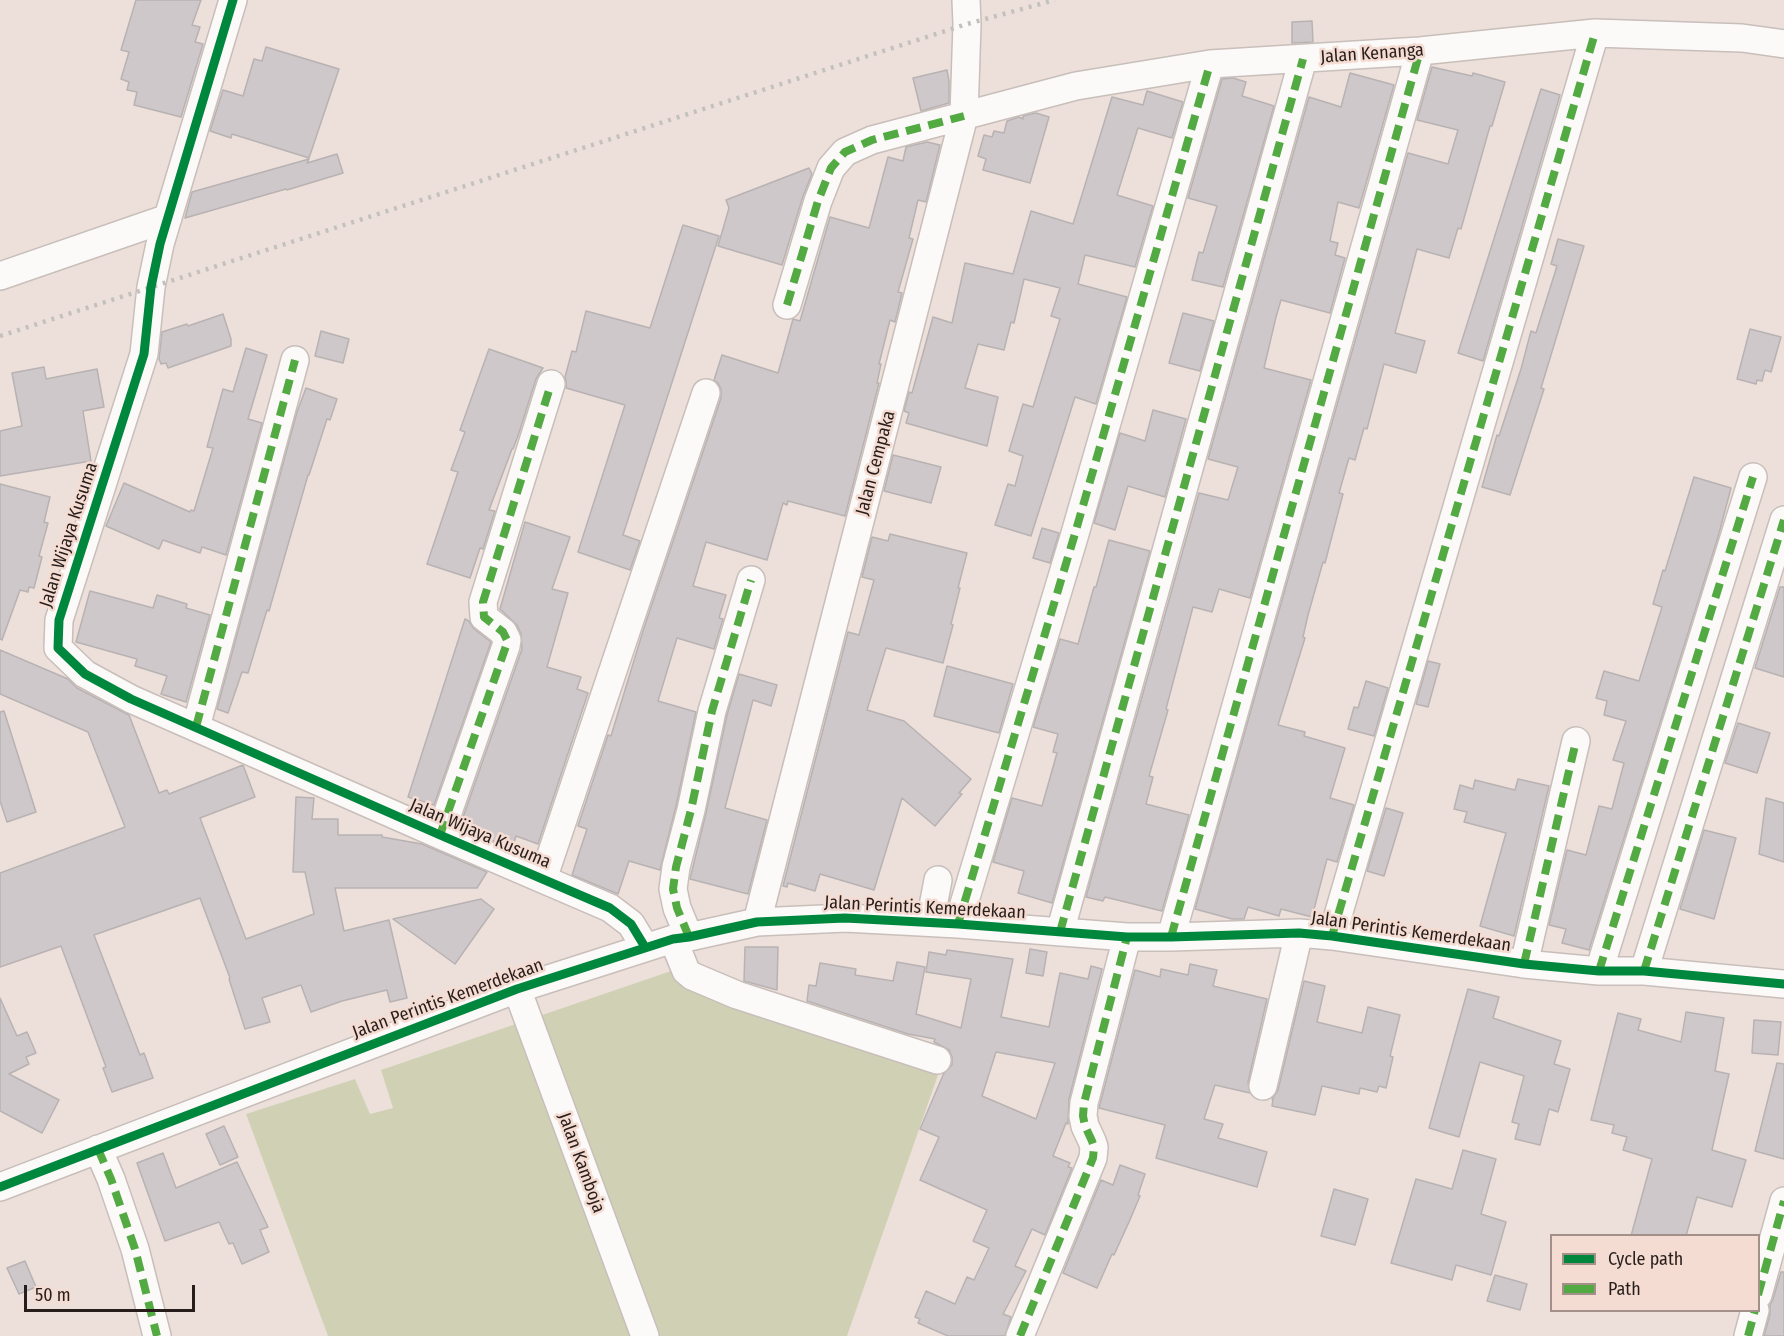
<!DOCTYPE html>
<html>
<head>
<meta charset="utf-8">
<style>
	body { margin:0 }
	#map { position:relative; width:1784px; height:1336px; overflow:hidden; background:#ede0da; font-family:"Fira Sans Condensed",sans-serif }
	canvas { display:block }
	.legend { position:absolute; left:1550px; top:1234px; width:210px; height:78px; box-sizing:border-box; background:#f5dcd2; border:2px solid #a39089; margin:0; padding:8px 10px; list-style:none; font-size:18px; color:#271e1b }
	.legend li { display:flex; align-items:center; gap:12px; height:30px }
	.legend b { width:30px; border:2px solid #a39089 }
	.scale { position:absolute; left:24px; top:1285px; width:171px; height:27px; box-sizing:border-box; border:3px solid #271e1b; border-top:0; padding-left:8px; font-size:18px; line-height:21px; white-space:nowrap; color:#271e1b; -webkit-text-stroke:4px #f5dcd2; paint-order:stroke }
</style>
</head>
<body>
<div id="map">
<canvas width="1784" height="1336"></canvas>
<ul class="legend">
<li><b style="height:8px;background:#00873e"></b>Cycle path</li>
<li><b style="height:8px;background:#53aa43"></b>Path</li>
</ul>
<div class="scale">50 m</div>
</div>
<script>
const context = document.querySelector('canvas').getContext('2d');
context.lineJoin = 'round';
function fillPath(path, color) {
  context.fillStyle = color;
  context.fill(path, 'evenodd');
}
function poly(rows) {
  const path = new Path2D();
  for (const r of rows) {
    path.moveTo(r[0], r[1]);
    for (let i = 2; i < r.length; i += 2) path.lineTo(r[i], r[i + 1]);
  }
  return path;
}
function strokePath(path, color, width, dash) {
  context.strokeStyle = color;
  context.lineWidth = width;
  context.lineCap = dash ? 'butt' : 'round';
  context.setLineDash(dash || []);
  context.stroke(path);
}
function write(font, color, halo, rows, align = 'center') {
  context.font = font + ' "Fira Sans Condensed",sans-serif';
  context.lineWidth = 5;
  context.setLineDash([]);
  context.textBaseline = 'middle';
  context.strokeStyle = halo;
  context.fillStyle = color;
  for (const [text, x, y, turn = 0] of rows) {
    context.save();
    context.translate(x, y);
    context.rotate((+turn || 0) * Math.PI / 180);
    context.textAlign = isNaN(turn) ? turn : align;
    if (halo) context.strokeText(text, 0, 0);
    context.fillText(text, 0, 0);
    context.restore();
  }
}
fillPath(poly([
	[674,970,939,1072,847,1336,328,1336,246,1114,355,1079,370,1114,393,1108,381,1070]
]), '#d0d1b4');
const building = poly([
	[136,0,201,0,192,25,200,27,195,42,203,44,181,117,134,105,137,92,127,90,129,82,121,79,129,52,121,50,136,0],
	[1312,21,1313,42,1292,43,1292,22,1312,21],
	[266,47,339,69,309,158,232,134,231,138,210,131,223,90,243,96,254,59,262,61,266,47],
	[1432,67,1472,76,1473,73,1505,82,1492,126,1490,126,1461,229,1458,228,1449,258,1417,249,1395,333,1425,341,1416,373,1384,364,1367,429,1364,428,1355,460,1349,458,1339,493,1343,494,1325,563,1323,562,1308,615,1303,637,1305,638,1278,725,1305,732,1304,736,1345,748,1330,798,1354,805,1337,862,1327,859,1312,917,1281,909,1279,916,1248,907,1244,919,1232,919,1195,909,1408,153,1448,164,1458,130,1417,120,1432,67],
	[947,70,949,81,949,103,921,111,913,78,947,70],
	[1350,73,1394,85,1359,208,1338,202,1330,241,1338,243,1335,255,1345,258,1330,313,1281,300,1276,317,1264,368,1311,380,1250,598,1219,589,1212,612,1193,607,1166,709,1168,710,1149,776,1153,777,1146,804,1189,815,1162,911,1105,897,1103,901,1086,897,1199,493,1228,500,1238,467,1208,459,1309,97,1341,107,1350,73],
	[1233,78,1246,82,1242,96,1274,106,1223,287,1192,280,1199,252,1203,253,1217,206,1188,198,1222,79,1233,78],
	[1541,89,1560,95,1483,361,1458,353,1541,89],
	[1147,91,1183,102,1172,138,1138,128,1117,195,1153,206,1135,267,1085,255,1078,284,1127,297,1096,404,1075,397,1031,536,995,525,1008,484,1015,486,1023,456,1009,451,1023,404,1033,407,1060,319,1051,316,1060,288,1024,279,1014,323,1011,322,1004,350,978,344,965,388,998,397,987,446,906,423,909,413,904,411,909,392,912,393,933,317,952,323,965,263,1013,274,1031,211,1073,224,1112,97,1143,105,1147,91],
	[1036,113,1049,117,1030,183,983,170,986,159,978,156,984,135,992,137,994,131,1004,133,1007,121,1019,117,1023,119,1023,116,1036,113],
	[927,142,940,145,926,202,918,200,909,238,913,239,898,292,902,293,895,322,890,320,879,364,881,364,877,383,879,383,845,516,788,501,787,505,783,503,767,560,706,542,693,586,726,595,719,618,723,619,714,649,677,638,658,701,696,712,676,806,660,870,629,861,618,894,572,875,587,829,578,826,608,735,611,736,643,631,721,398,721,389,718,383,714,380,722,355,778,373,793,319,800,321,830,217,869,228,888,157,903,161,906,147,927,142],
	[337,154,343,173,287,190,286,189,185,218,192,192,309,159,307,163,337,154],
	[809,168,812,174,803,196,782,265,718,246,729,208,726,200,809,168],
	[683,225,719,236,623,535,640,541,630,570,578,552,625,405,566,388,566,381,565,377,572,351,576,352,586,311,650,328,683,225],
	[1558,239,1584,246,1541,388,1544,389,1510,495,1482,487,1497,435,1499,436,1521,369,1531,331,1536,333,1557,266,1551,264,1558,239],
	[1183,313,1214,321,1200,371,1169,363,1183,313],
	[223,314,231,339,231,346,168,368,166,363,161,364,159,359,162,332,187,324,188,326,223,314],
	[1750,329,1781,337,1771,372,1765,370,1762,381,1757,380,1756,384,1737,379,1750,329],
	[321,331,349,339,343,363,315,356,321,331],
	[246,348,267,355,248,419,262,423,226,555,202,547,200,553,163,540,159,549,106,526,124,483,190,512,191,510,194,511,213,448,207,447,223,389,233,392,246,348],
	[489,349,543,368,536,379,518,436,513,449,512,449,489,510,495,511,483,549,480,548,470,578,427,564,458,472,451,470,465,432,460,430,489,349],
	[44,367,46,379,97,369,104,407,83,411,91,461,0,476,0,431,22,426,12,373,44,367],
	[306,388,337,399,330,420,327,419,309,475,308,475,269,611,267,610,248,673,242,672,228,713,217,709,297,412,306,388],
	[1153,410,1186,419,1165,497,1128,486,1115,530,1094,523,1120,433,1145,441,1153,410],
	[893,455,941,467,931,503,884,491,893,455],
	[1694,477,1731,488,1718,537,1589,950,1562,943,1566,929,1549,925,1567,850,1586,855,1599,806,1612,809,1624,763,1613,760,1626,721,1604,715,1607,701,1596,698,1604,671,1639,681,1662,607,1653,604,1663,570,1665,571,1694,477],
	[0,484,50,497,44,522,48,523,39,556,42,557,34,588,29,587,28,592,20,590,2,640,0,639,0,484],
	[525,522,570,537,552,589,568,593,547,667,581,677,577,689,588,693,538,844,516,836,512,849,460,826,522,649,521,634,517,625,500,609,525,522],
	[1042,528,1059,533,1050,563,1033,558,1042,528],
	[890,534,967,553,958,588,960,588,951,624,953,625,943,663,886,648,867,710,904,721,971,779,959,793,962,794,935,826,902,798,874,890,820,874,815,891,788,883,787,887,783,886,848,632,859,635,874,580,862,577,872,537,888,541,890,534],
	[1109,540,1150,551,1052,903,1018,893,1024,871,993,862,1012,798,1042,806,1057,753,1053,752,1058,734,1033,727,1060,639,1078,644,1094,587,1096,587,1109,540],
	[1780,587,1784,587,1784,677,1755,668,1780,587],
	[90,591,153,608,157,595,187,604,186,608,210,615,186,702,161,694,167,676,135,666,137,659,76,642,90,591],
	[465,619,469,621,474,629,491,642,434,805,408,797,465,619],
	[0,650,68,679,77,688,129,715,159,793,167,790,169,794,243,765,255,797,200,818,246,939,314,914,305,872,293,872,296,797,314,798,312,819,338,819,338,835,382,835,382,837,422,844,487,872,477,888,335,888,344,931,389,920,407,998,390,1002,387,990,342,1001,311,1012,301,985,262,998,270,1022,245,1029,229,979,230,978,200,898,94,935,140,1055,144,1053,153,1078,112,1092,103,1068,106,1067,61,946,0,967,0,873,125,827,88,732,0,694,0,650],
	[1428,661,1440,664,1428,707,1416,704,1428,661],
	[947,666,1013,684,999,733,934,716,947,666],
	[739,674,777,685,771,706,753,700,725,808,767,820,748,894,690,879,706,813,727,715,739,674],
	[1366,681,1388,688,1374,736,1348,729,1354,707,1358,708,1366,681],
	[4,711,36,812,7,822,0,801,0,712,4,711],
	[1738,723,1770,733,1757,773,1725,763,1738,723],
	[1518,779,1549,786,1514,936,1480,926,1506,833,1464,822,1467,812,1454,809,1460,785,1473,789,1475,780,1515,790,1518,779],
	[1766,798,1784,803,1784,862,1759,854,1766,798],
	[1386,808,1403,813,1384,876,1367,871,1386,808],
	[1704,830,1736,838,1714,919,1680,909,1704,830],
	[481,899,494,909,455,964,393,919,481,899],
	[745,947,778,947,777,990,744,981,745,947],
	[1030,949,1047,952,1043,976,1026,973,1030,949],
	[947,950,1013,959,1001,1017,1049,1027,1060,973,1088,979,1091,966,1102,969,1069,1099,1068,1123,1068,1124,1066,1123,1053,1156,1070,1163,1068,1167,1072,1168,1045,1235,1032,1229,1015,1266,1026,1271,1003,1314,1011,1317,1005,1336,948,1336,918,1323,920,1319,915,1317,926,1291,955,1304,967,1277,974,1280,989,1248,973,1241,987,1210,920,1180,939,1137,920,1129,944,1073,952,1065,952,1057,949,1050,934,1042,935,1039,908,1034,807,1001,809,985,816,986,820,963,856,969,855,975,893,981,897,962,925,967,916,1014,961,1028,971,979,926,972,929,952,946,955,947,950],
	[996,1052,1055,1063,1036,1119,982,1096,996,1052],
	[1190,964,1217,970,1213,986,1267,999,1248,1082,1250,1093,1215,1085,1204,1119,1223,1124,1218,1138,1267,1152,1257,1187,1156,1158,1165,1125,1099,1108,1135,970,1160,977,1161,969,1188,975,1190,964],
	[1304,981,1325,986,1317,1022,1362,1033,1368,1007,1400,1015,1390,1056,1393,1057,1386,1088,1379,1086,1377,1092,1360,1088,1359,1094,1322,1086,1315,1115,1272,1106,1273,1099,1272,1099,1278,1090,1304,981],
	[1468,989,1499,997,1493,1018,1561,1041,1554,1064,1570,1069,1558,1112,1549,1109,1540,1145,1515,1139,1519,1124,1512,1122,1524,1076,1480,1062,1459,1137,1429,1128,1468,989],
	[0,998,17,1036,27,1032,36,1053,26,1057,29,1064,9,1074,59,1100,42,1133,0,1111,0,998],
	[1686,1012,1724,1018,1715,1071,1729,1074,1712,1150,1746,1160,1732,1207,1697,1197,1686,1236,1631,1236,1652,1159,1623,1150,1627,1137,1612,1133,1614,1125,1591,1120,1618,1013,1641,1019,1638,1030,1681,1042,1686,1012],
	[1754,1020,1781,1022,1778,1055,1752,1053,1754,1020],
	[1777,1063,1784,1064,1784,1159,1755,1151,1777,1063],
	[224,1126,238,1157,220,1165,206,1134,224,1126],
	[1463,1150,1496,1159,1481,1214,1506,1222,1491,1275,1456,1265,1452,1280,1391,1263,1416,1179,1452,1189,1463,1150],
	[163,1153,176,1188,237,1162,268,1227,260,1230,269,1252,242,1264,233,1243,229,1244,219,1222,165,1241,137,1163,163,1153],
	[1120,1165,1145,1174,1138,1195,1140,1196,1129,1222,1114,1255,1112,1254,1097,1288,1063,1273,1101,1180,1113,1185,1120,1165],
	[1334,1189,1368,1199,1355,1245,1321,1236,1334,1189],
	[25,1261,36,1287,19,1294,7,1268,25,1261],
	[1781,1272,1784,1272,1784,1336,1764,1336,1770,1314,1770,1305,1773,1299,1781,1272],
	[1495,1275,1527,1284,1520,1310,1487,1301,1495,1275]
]);
fillPath(building, '#cec8ca');
strokePath(building, '#b8b2b3', 1.5);
const minor = poly([
	[233,0,160,244,151,287,144,354,59,620,58,648,85,674,131,699,440,835,610,908,631,924,645,947],
	[0,276,168,218],
	[787,305,818,201,831,168,845,152,872,140,1076,86,1210,64,1420,51,1595,33,1742,38,1784,44],
	[196,727,295,360],
	[440,835,506,646,507,640,503,632,484,617,483,602,551,384],
	[543,879,706,393],
	[757,922,964,116,967,24,966,0],
	[930,922,938,880],
	[958,924,1074,537,1210,64],
	[1060,932,1303,59],
	[1332,936,1595,33],
	[689,937,677,908,673,889,676,867,691,810,712,711,751,580],
	[1171,937,1420,51],
	[673,939,686,971,692,976,737,995,937,1060],
	[1524,964,1576,741],
	[1599,971,1753,477],
	[1644,971,1784,520],
	[517,989,645,1336],
	[1263,1086,1299,933],
	[98,1149,111,1179,135,1249,157,1336],
	[0,1187,517,989,673,939,689,937,757,922,845,918,958,924,1127,937,1171,937,1299,933,1332,936,1524,964,1599,971,1644,971,1784,984],
	[1758,1295,1784,1201],
	[1020,1336,1093,1158,1094,1147,1092,1141,1085,1126,1083,1116,1084,1103,1127,937],
	[1748,1336,1755,1310]
]);
strokePath(minor, '#c8beba', 30);
strokePath(minor, '#fcfaf9', 27);
strokePath(poly([
	[0,336,967,24,1055,0]
]), '#c3c0be', 4.5, [3, 6]);
strokePath(poly([
	[787,305,818,201,831,168,845,152,872,140,964,116],
	[196,727,295,360],
	[440,835,506,646,507,640,503,632,484,617,483,602,551,384],
	[958,924,1074,537,1210,64],
	[1060,932,1303,59],
	[1332,936,1595,33],
	[689,937,677,908,673,889,676,867,691,810,712,711,751,580],
	[1171,937,1420,51],
	[1524,964,1576,741],
	[1599,971,1753,477],
	[1644,971,1784,520],
	[98,1149,111,1179,135,1249,157,1336],
	[1758,1295,1784,1201],
	[1020,1336,1093,1158,1094,1147,1092,1141,1085,1126,1083,1116,1084,1103,1127,937],
	[1748,1336,1755,1310]
]), '#53aa43', 8, [15, 8]);
strokePath(poly([
	[233,0,160,244,151,287,144,354,59,620,58,648,85,674,131,699,440,835,610,908,631,924,645,947],
	[0,1187,517,989,673,939,689,937,757,922,845,918,958,924,1127,937,1171,937,1299,933,1332,936,1524,964,1599,971,1644,971,1784,984]
]), '#00873e', 9);
write('18px', '#271e1b', '#f5dcd2', [
	["Jalan Kenanga",1372,54,-4],
	["Jalan Cempaka",876,463,-75],
	["Jalan Wijaya Kusuma",69,535,-72],
	["Jalan Wijaya Kusuma",480,834,23],
	["Jalan Perintis Kemerdekaan",925,908,3],
	["Jalan Perintis Kemerdekaan",1411,932,8],
	["Jalan Perintis Kemerdekaan",448,999,-20],
	["Jalan Kamboja",581,1163,70]
]);
</script>
</body>
</html>
